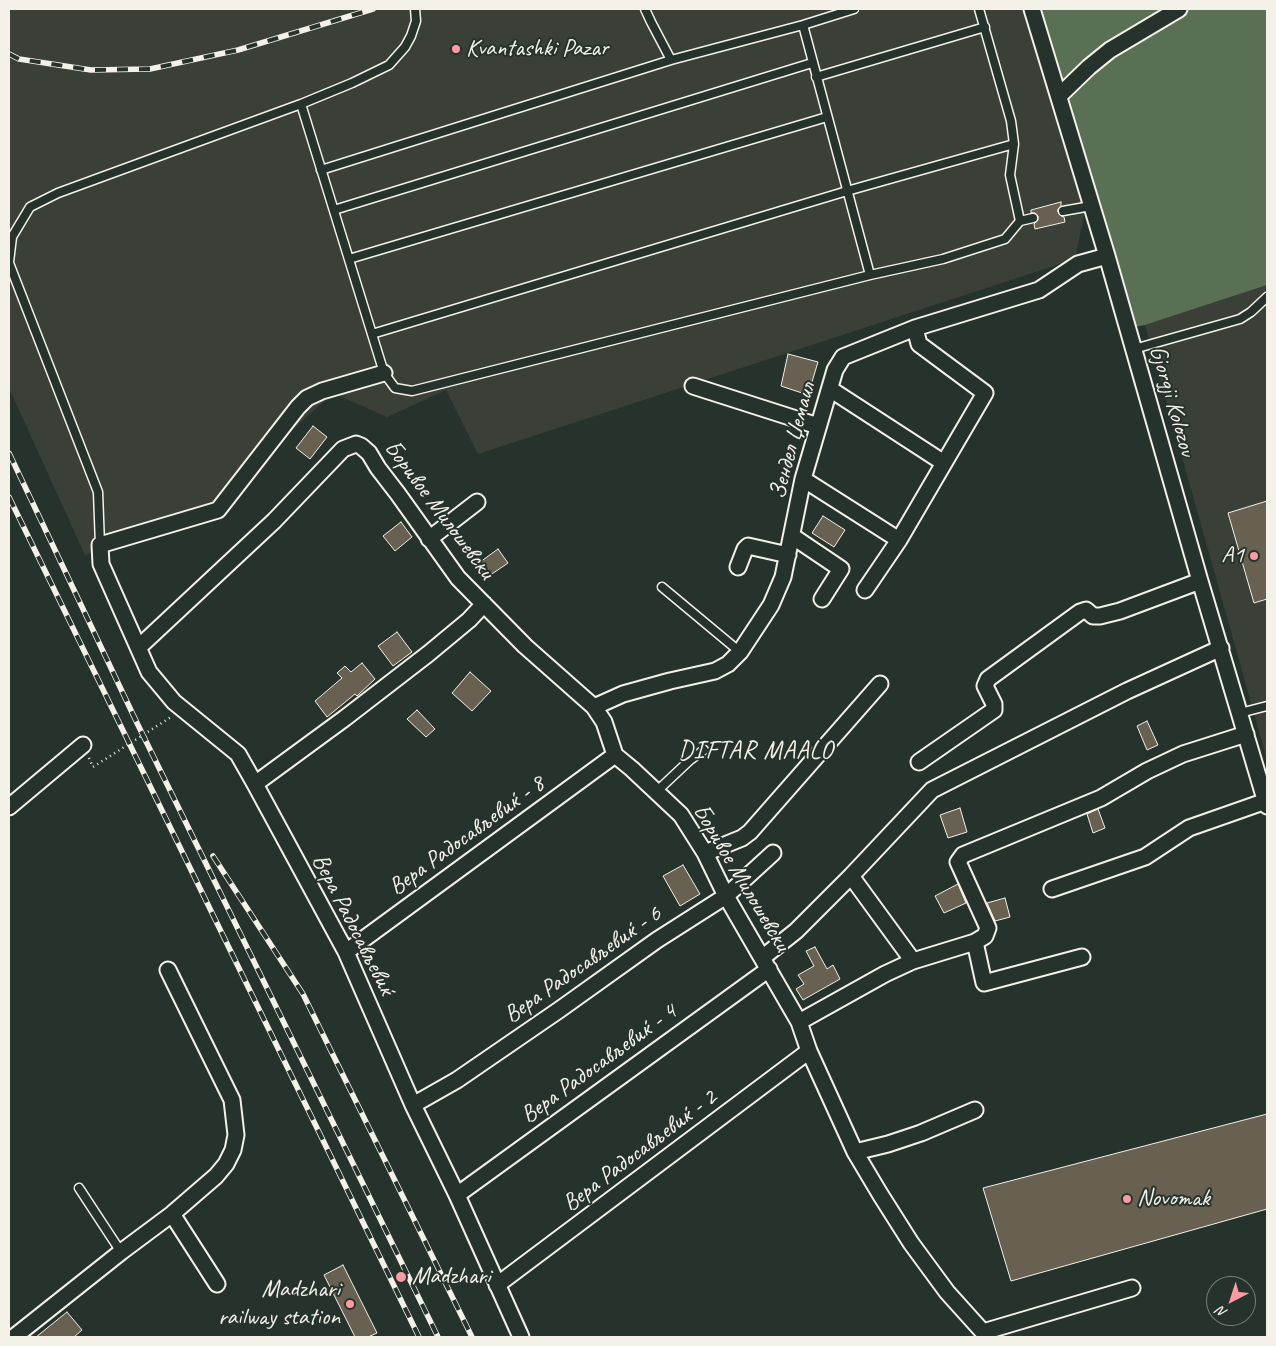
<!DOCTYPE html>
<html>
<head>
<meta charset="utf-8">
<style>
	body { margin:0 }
	#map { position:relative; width:1276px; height:1346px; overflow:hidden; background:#26332d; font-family:Caveat,sans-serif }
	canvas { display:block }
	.frame { position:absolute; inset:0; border:10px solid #f4f1e8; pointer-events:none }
	.north { position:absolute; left:1206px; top:1276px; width:50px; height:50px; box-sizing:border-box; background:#26332d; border:1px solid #787f78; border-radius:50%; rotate:220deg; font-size:14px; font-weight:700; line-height:20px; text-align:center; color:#f4f1e8 }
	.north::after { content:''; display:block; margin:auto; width:18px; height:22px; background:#ff9aa2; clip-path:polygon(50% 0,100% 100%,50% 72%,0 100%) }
</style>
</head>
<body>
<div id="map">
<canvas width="1276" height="1346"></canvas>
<div class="frame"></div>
<div class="north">N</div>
</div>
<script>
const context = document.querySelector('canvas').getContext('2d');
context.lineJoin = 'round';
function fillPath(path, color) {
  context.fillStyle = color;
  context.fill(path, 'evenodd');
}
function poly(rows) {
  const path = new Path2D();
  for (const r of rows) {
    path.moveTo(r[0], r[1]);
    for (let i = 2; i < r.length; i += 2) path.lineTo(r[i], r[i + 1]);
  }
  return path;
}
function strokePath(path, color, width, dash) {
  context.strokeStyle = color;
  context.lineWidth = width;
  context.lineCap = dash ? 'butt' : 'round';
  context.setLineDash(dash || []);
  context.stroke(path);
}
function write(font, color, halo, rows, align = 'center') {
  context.font = font + ' Caveat,sans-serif';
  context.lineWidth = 4;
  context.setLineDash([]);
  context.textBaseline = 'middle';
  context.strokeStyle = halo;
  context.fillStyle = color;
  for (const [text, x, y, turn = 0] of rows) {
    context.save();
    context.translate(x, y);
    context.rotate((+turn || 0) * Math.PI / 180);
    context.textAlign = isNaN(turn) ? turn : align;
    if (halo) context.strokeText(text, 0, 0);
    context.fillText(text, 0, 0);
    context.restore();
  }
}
fillPath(poly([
	[9,9,1032,9,1088,196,1075,259,478,454,446,390,387,417,333,393,196,517,85,555,9,388],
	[1267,285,1267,760,1145,325]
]), '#3a4038');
fillPath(poly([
	[1032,9,1267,9,1267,285,1145,325,1127,328]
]), '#597054');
const building = poly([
	[1061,202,1061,206,1058,209,1058,212,1061,216,1064,217,1065,222,1035,229,1034,224,1038,220,1038,216,1035,213,1031,213,1031,210,1061,202],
	[788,354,818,362,808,395,781,386,788,354],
	[313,426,327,437,310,459,296,448,313,426],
	[1267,501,1267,599,1254,603,1228,513,1267,501],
	[823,516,845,530,834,547,812,533,823,516],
	[401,522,412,537,395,551,383,536,401,522],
	[498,549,508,563,486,578,476,565,498,549],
	[397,632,412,652,393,666,378,646,397,632],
	[362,663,375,679,357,696,355,694,327,717,315,701,342,678,337,673,345,666,351,672,362,663],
	[470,672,491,691,472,711,452,693,470,672],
	[417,710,435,729,426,737,407,719,417,710],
	[1147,721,1158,745,1147,750,1137,726,1147,721],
	[960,808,967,832,948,838,940,815,960,808],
	[1098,809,1105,828,1093,833,1087,814,1098,809],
	[683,865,700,894,680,906,663,876,683,865],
	[958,884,966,903,944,913,935,896,958,884],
	[1005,898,1010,917,995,921,987,903,1005,898],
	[815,947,827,969,833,965,840,979,803,1000,796,989,804,984,798,975,814,966,806,951,815,947],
	[1267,1114,1267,1209,1011,1281,983,1188,1267,1114],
	[343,1265,377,1333,368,1337,355,1337,324,1275,343,1265],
	[67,1312,82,1330,74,1337,36,1337,67,1312]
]);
fillPath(building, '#686051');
strokePath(building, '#f4f1e8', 1);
const service = poly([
	[645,9,651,22,671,60],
	[979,9,1011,121,1014,144,1010,175,1020,221],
	[803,25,870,275],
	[816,77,985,27],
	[301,104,384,373,395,388,412,391,870,275,943,259,1005,239,1020,221,1033,218],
	[321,170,671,60,803,25,854,9],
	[334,210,812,63],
	[1063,211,1091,206],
	[349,259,827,117],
	[9,262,12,237,30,207,58,193,301,104,352,83,389,65,405,47,411,36,416,21,415,9],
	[9,263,98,492,100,545],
	[372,334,847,191,1014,144],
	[1134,349,1240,319,1251,312,1267,297],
	[662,587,740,652],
	[1240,713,1267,706],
	[656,792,690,760,704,750],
	[79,1188,121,1252]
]);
const minor = poly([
	[1032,9,1107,256,1200,581,1267,806],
	[1059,96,1089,67,1110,50,1179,9],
	[384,373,322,391,307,398,298,407,218,510,100,545,101,564,149,672,174,702,238,754,255,784,346,952,413,1105,457,1195,521,1337],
	[693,386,818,426],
	[830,389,944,463],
	[803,479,899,540],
	[792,536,841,569,822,599],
	[429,539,477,502],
	[738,567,745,549,748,546,788,555],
	[865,590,899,540,985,393,919,344,915,328],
	[139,647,274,521,343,449,356,444,361,446,369,453,378,468,398,494,458,578,525,646,594,707,604,722,615,755,632,769,681,815,705,853,726,896,799,1022,809,1051,855,1152,880,1194,911,1243,947,1292,983,1332,1132,1288],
	[594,707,623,694,670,681,715,671,728,664,740,652,771,605,783,577,803,479,835,370,843,357,915,328,1039,290,1078,264,1107,256],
	[919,762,994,710,994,704,985,686,988,679,1080,612,1086,610,1093,616,1100,616,1120,611,1200,581],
	[255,784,345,718,428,654,469,620,484,604],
	[9,807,83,745],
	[705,853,742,838,750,832,880,684],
	[851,876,913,961],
	[1052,889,1145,857,1189,828,1266,801],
	[975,942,984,983,1082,957],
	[346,952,615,755],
	[762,958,796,931,851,876,932,790,1127,691,1221,648],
	[799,1022,885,974,913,961,975,942,985,936,988,928,958,862,963,855,1101,798,1147,771,1183,754,1246,734],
	[413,1105,457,1080,559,1010,657,940,726,896,773,853],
	[855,1152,888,1144,921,1133,975,1110],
	[457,1195,769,969],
	[172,1214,217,1284],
	[497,1285,809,1051],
	[14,1337,121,1252,172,1214,216,1176,226,1164,233,1150,236,1135,232,1100,168,970]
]);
strokePath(service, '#f4f1e8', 11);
strokePath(minor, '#f4f1e8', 19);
strokePath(poly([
	[89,758,93,767,171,717]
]), '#f4f1e8', 2.5, [1, 4]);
strokePath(service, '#26332d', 8);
strokePath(minor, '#26332d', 15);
const rail = poly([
	[9,54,19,59,91,70,150,69,238,50,373,9],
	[9,453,138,725,438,1337],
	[9,497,419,1337],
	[213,856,303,994,472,1337]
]);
strokePath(rail, '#f4f1e8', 5.5);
strokePath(rail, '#26332d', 4, [11]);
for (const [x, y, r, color] of [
	[456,49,5,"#ff9aa2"],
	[1254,556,5,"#ff9aa2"],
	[1127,1199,5,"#ff9aa2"],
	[401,1277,6,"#ff9aa2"],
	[350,1304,5,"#ff9aa2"]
]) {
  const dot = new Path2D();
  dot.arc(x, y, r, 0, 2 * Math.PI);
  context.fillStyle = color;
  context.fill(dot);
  strokePath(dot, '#26332d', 2);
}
write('24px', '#f4f1e8', '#26332d', [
	["Kvantashki Pazar",466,49],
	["А1",1244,556,"right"],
	["Novomak",1137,1199],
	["Madzhari",412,1277],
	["Madzhari",340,1290,"right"],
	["railway station",340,1318,"right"]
], 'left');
write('24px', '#f4f1e8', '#26332d', [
	["Gjorgji Kolozov",1172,401,74],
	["Зендел Џемаил",793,441,-75],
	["Боривое Милошевски",439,510,53],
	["Вера Радосављевиќ - 8",467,836,-36],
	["Боривое Милошевски",741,878,59],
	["Вера Радосављевиќ",353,925,63],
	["Вера Радосављевиќ - 6",583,965,-35],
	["Вера Радосављевиќ - 4",599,1064,-36],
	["Вера Радосављевиќ - 2",640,1151,-37]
]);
context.letterSpacing = '1px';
write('25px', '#f4f1e8', '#26332d', [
	["DIFTAR MAALO",756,751]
]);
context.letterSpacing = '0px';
</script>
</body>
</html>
